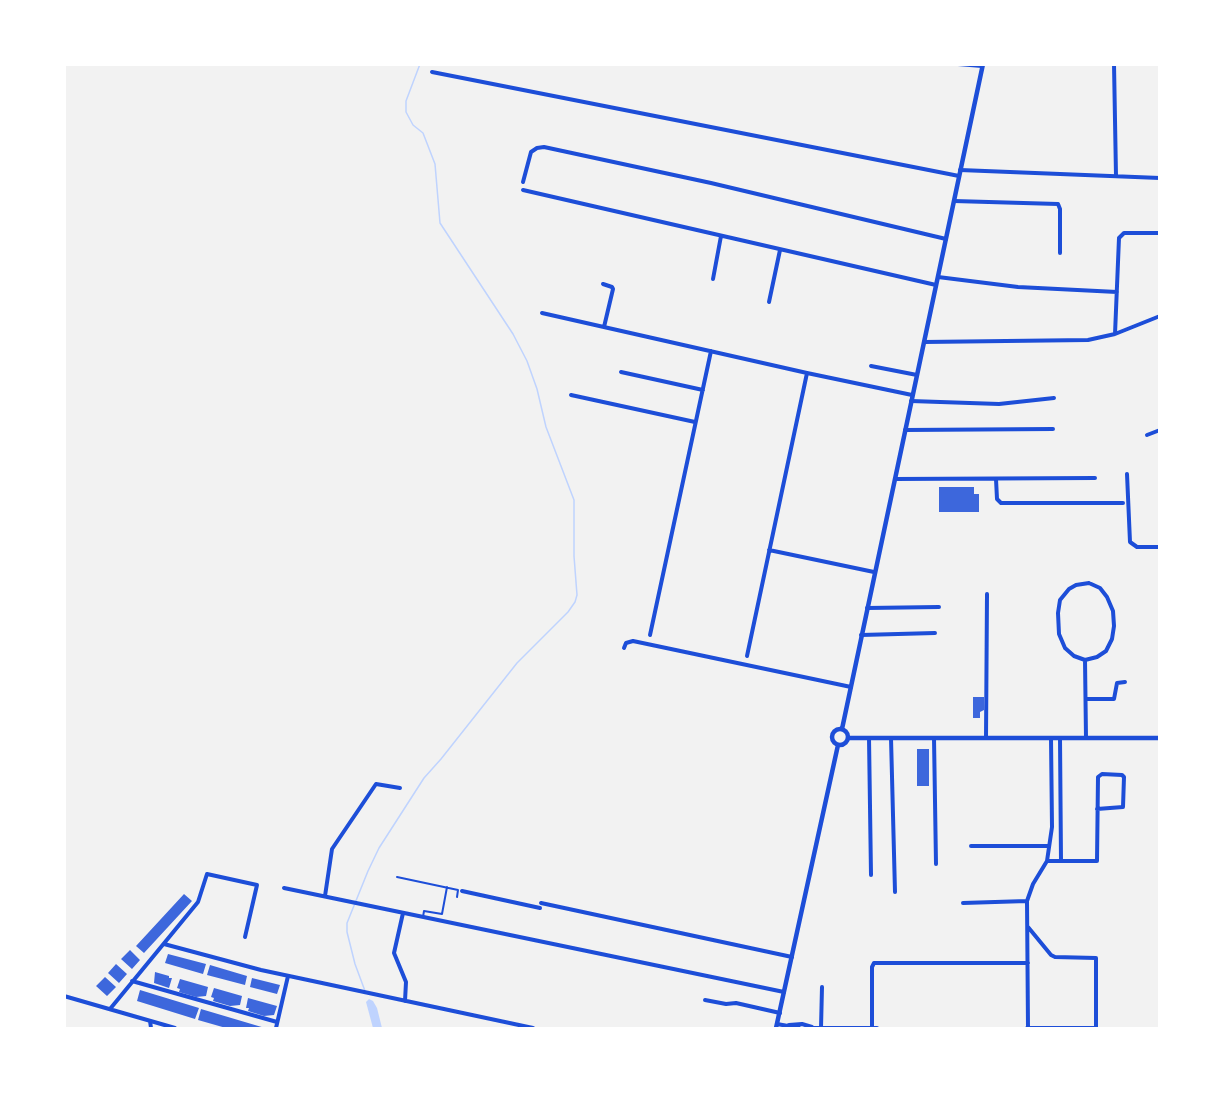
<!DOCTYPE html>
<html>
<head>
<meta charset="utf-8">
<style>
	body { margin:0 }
	#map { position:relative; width:1224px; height:1093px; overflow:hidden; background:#f2f2f2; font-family:"Public Sans",sans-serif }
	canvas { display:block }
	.frame { position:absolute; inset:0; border:66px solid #fff; pointer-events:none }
</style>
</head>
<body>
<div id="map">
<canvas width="1224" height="1093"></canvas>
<div class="frame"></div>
</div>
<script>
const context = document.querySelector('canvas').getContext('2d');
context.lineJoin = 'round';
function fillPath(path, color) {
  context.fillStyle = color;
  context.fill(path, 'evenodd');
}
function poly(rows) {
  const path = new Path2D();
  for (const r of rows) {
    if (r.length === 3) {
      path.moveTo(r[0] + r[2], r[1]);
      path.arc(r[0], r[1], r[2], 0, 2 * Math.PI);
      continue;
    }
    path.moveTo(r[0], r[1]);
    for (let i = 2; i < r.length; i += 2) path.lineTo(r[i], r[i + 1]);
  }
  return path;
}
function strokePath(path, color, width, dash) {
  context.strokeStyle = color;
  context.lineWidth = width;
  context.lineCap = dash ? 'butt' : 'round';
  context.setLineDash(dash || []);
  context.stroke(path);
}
fillPath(poly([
	[369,999,373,1001,377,1008,382,1028,373,1028,366,1002]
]), '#bfd3fe');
strokePath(poly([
	[365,991,355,964,347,932,347,923,368,871,379,848,424,778,441,759,517,663,568,612,575,602,577,595,574,556,574,500,546,427,537,389,527,361,513,334,440,223,435,164,423,133,413,125,406,112,406,101,420,64]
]), '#bfd3fe', 1.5);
fillPath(poly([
	[939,487,974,487,974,494,979,494,979,512,939,512],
	[973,697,984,697,984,710,980,712,980,718,973,718],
	[917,749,929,749,929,786,917,786],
	[184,894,192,901,144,953,136,946],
	[130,950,140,960,132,969,121,959],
	[168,954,206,964,203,974,165,963],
	[116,964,127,974,119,983,108,973],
	[210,965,247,976,245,985,207,975],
	[155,972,169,976,169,978,172,978,169,988,154,983],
	[105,977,116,987,107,996,96,986],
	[252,978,280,985,277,994,250,987],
	[180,979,208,987,206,996,196,997,179,992,180,989,177,988],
	[214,988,242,996,240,1005,230,1006,213,1001,214,998,211,997],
	[140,990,199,1008,195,1019,137,1001],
	[248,998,277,1006,274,1015,264,1016,248,1011,249,1008,246,1008],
	[201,1009,265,1028,226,1028,198,1020]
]), '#3d67dc');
strokePath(poly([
	[397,877,458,890,457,897],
	[423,917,424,911,442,914,447,887]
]), '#1d4ed8', 2);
strokePath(poly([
	[958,64,982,66],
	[1114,64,1116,176],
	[432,72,959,176],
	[960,170,1160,178],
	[523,182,531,152,537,148,544,147,711,183,946,239],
	[523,190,936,285],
	[954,201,1058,204,1060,209,1060,253],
	[938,277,1018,287,1117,292],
	[713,279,721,236],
	[603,284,612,287,613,289,604,327],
	[769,302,780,250],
	[542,313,807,373,912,395],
	[1115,334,1119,238,1124,233,1160,233],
	[924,342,1088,340,1115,334,1160,316],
	[871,366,917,375],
	[621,372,703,390],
	[571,395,695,422],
	[911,401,999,404,1054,398],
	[905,430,1053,429],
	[1147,435,1160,430],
	[1127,474,1130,542,1137,547,1160,547],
	[895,479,1095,478],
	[996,479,997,499,1001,503,1123,503],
	[769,550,874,572],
	[1089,583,1100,588,1107,597,1113,611,1114,626,1112,639,1106,651,1097,657,1085,660,1074,656,1065,648,1059,634,1058,613,1060,600,1069,589,1076,585,1089,583],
	[867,608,939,607],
	[650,635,711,351],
	[861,635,935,633],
	[624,648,626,643,633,641,851,687],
	[747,656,807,373],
	[1085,660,1086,738],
	[1086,699,1114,699,1117,683,1125,682],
	[869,738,871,875],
	[891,738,895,892],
	[934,738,936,864],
	[986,738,987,594],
	[1060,738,1061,861],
	[971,846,1048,846],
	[1047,861,1097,861,1098,777,1102,774,1122,775,1124,777,1123,807,1097,809],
	[284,888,784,992],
	[462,891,540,908],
	[325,896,332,849,376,784,400,788],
	[541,903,792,957],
	[963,903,1027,901],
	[403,913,394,953,406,982,405,1001],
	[1028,927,1051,955,1055,957,1096,958,1096,1028],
	[164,944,261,970,533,1028],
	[132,981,277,1022],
	[64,996,175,1028],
	[705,1000,726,1004,736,1003,780,1013],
	[110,1009,198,902,207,874,257,885,245,937],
	[150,1021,151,1028],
	[777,1024,799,1028],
	[789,1025,802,1024,812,1027],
	[276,1028,288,976],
	[808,1028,877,1028],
	[821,1028,822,987],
	[872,1028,872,967,874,963,1028,963],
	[1027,1028,1096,1028],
	[1028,1028,1027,901,1033,884,1047,861,1052,827,1051,738]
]), '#1d4ed8', 4);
strokePath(poly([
	[848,738,1160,738]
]), '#1d4ed8', 4.5);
strokePath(poly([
	[840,737,8],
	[842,729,983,64],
	[776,1028,838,745]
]), '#1d4ed8', 4.5);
</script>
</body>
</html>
